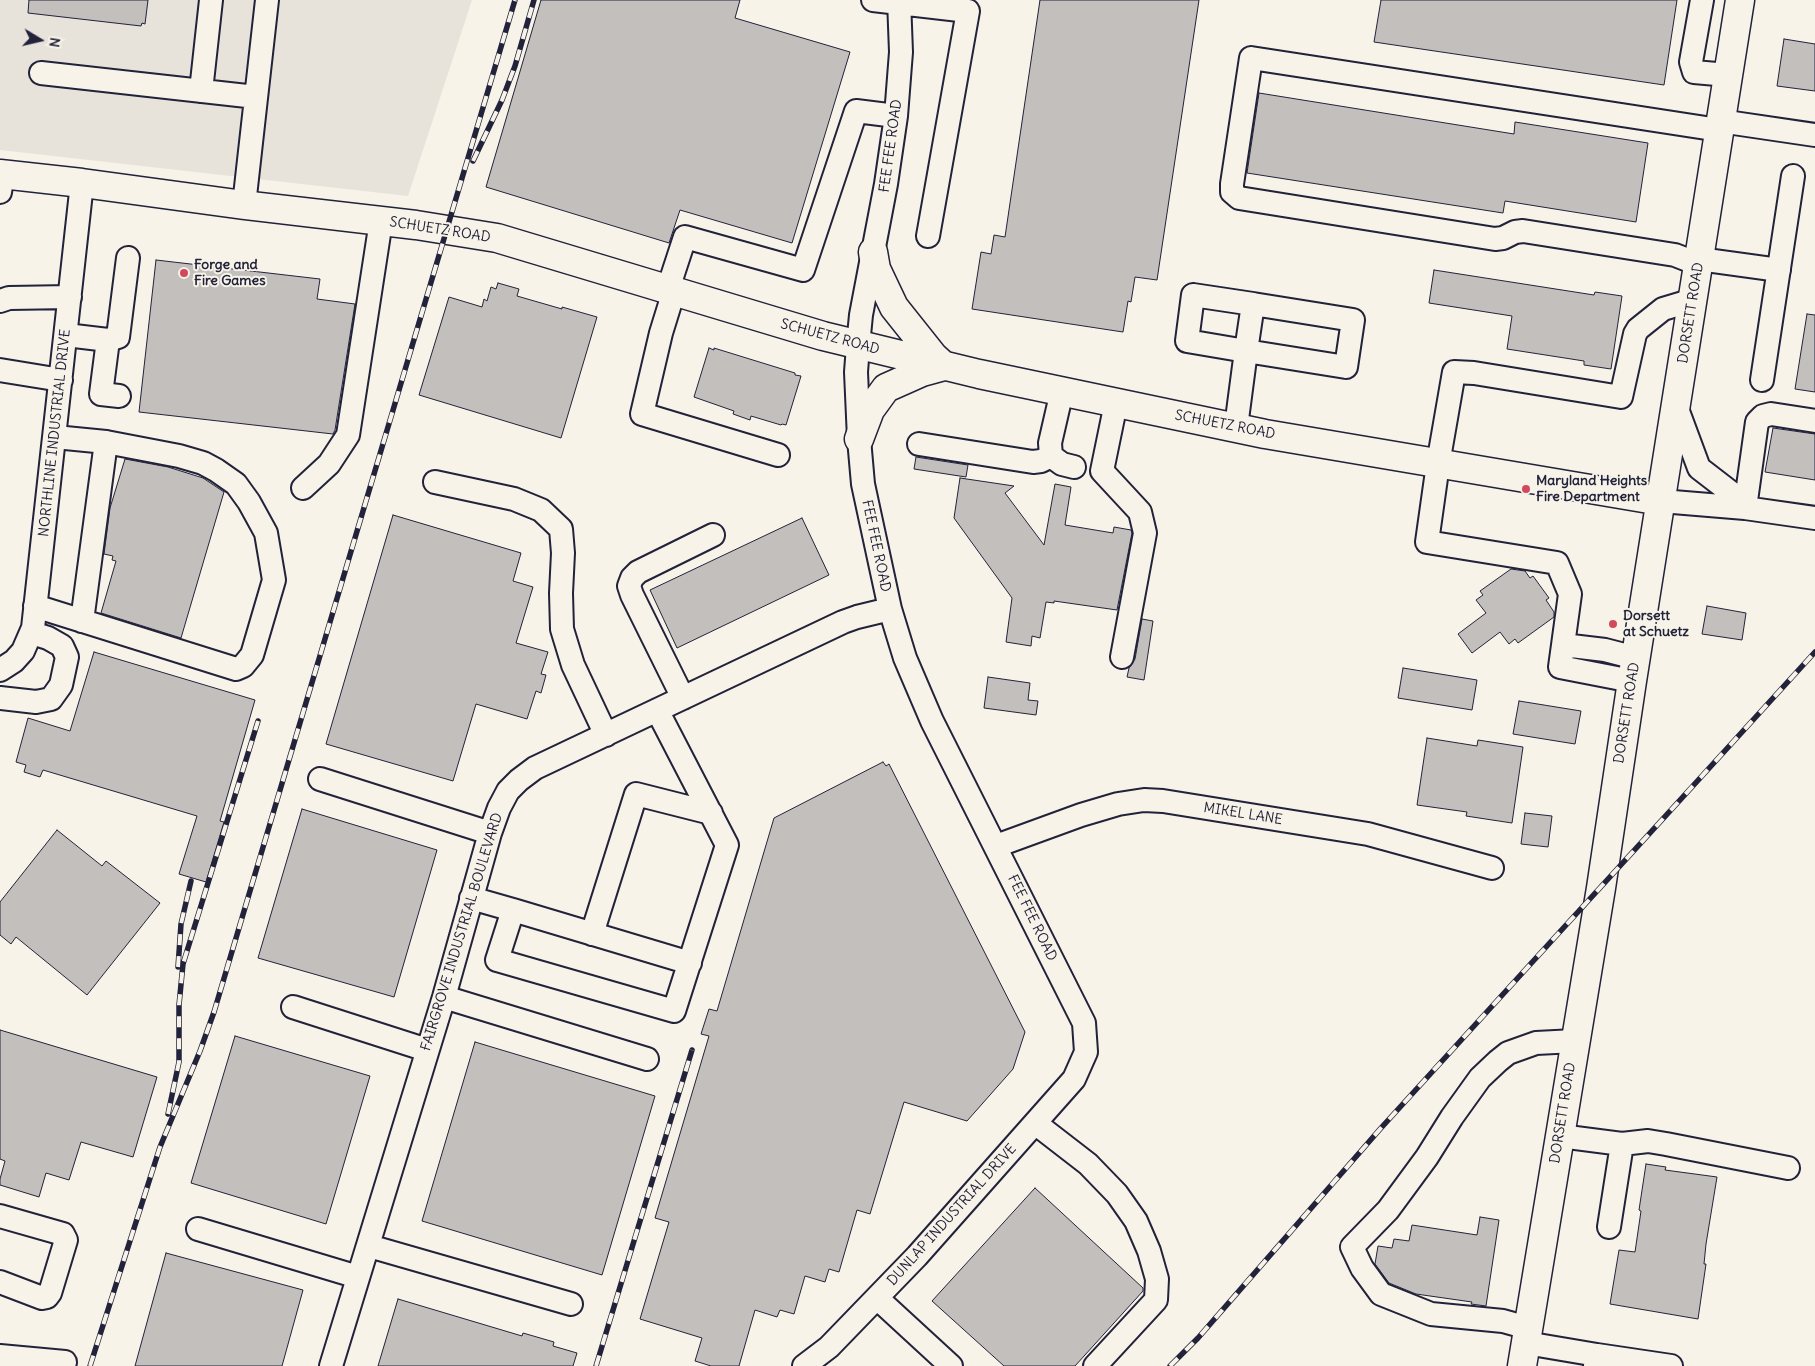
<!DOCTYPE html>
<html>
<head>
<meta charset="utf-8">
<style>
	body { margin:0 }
	#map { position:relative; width:1815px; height:1366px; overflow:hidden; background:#f7f3e8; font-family:Delius,sans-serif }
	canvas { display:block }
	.north { position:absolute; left:15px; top:15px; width:50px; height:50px; -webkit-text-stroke:4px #f7f3e8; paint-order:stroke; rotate:99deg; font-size:14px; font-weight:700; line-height:20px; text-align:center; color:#22223b }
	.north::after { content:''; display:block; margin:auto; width:18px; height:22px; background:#22223b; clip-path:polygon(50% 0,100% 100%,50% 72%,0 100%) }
</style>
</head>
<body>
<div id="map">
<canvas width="1815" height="1366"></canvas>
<div class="north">N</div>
</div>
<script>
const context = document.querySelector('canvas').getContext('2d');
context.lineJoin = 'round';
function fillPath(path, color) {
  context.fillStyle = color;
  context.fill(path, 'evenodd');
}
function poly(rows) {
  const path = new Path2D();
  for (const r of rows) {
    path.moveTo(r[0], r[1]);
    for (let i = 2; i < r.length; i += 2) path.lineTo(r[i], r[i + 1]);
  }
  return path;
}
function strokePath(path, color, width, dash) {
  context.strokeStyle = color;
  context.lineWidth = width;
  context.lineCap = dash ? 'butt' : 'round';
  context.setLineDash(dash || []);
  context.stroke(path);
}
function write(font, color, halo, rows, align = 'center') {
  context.font = font + ' Delius,sans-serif';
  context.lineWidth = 4;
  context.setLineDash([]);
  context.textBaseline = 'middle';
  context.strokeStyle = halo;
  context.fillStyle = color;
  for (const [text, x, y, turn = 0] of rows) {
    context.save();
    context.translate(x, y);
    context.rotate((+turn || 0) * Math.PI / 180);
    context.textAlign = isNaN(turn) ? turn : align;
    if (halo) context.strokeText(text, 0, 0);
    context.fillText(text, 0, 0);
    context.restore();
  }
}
fillPath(poly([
	[0,0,472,0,408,196,0,150]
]), '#e7e3db');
const building = poly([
	[29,0,148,0,145,24,142,23,141,26,28,13,29,0],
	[541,0,740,0,735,18,850,52,792,243,680,210,669,243,486,187,541,0],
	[1040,0,1199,0,1157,280,1135,277,1131,302,1128,301,1123,332,972,309,981,252,991,254,994,235,1005,237,1040,0],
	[1381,0,1677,0,1664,85,1374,42,1381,0],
	[1784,39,1815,44,1815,91,1777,86,1784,39],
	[1259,93,1514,134,1515,122,1648,143,1636,222,1505,201,1503,213,1247,173,1259,93],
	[156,260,320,279,317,299,355,304,335,430,333,434,139,412,156,260],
	[1434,270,1594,295,1595,292,1622,296,1611,369,1584,365,1584,361,1507,349,1512,316,1429,303,1434,270],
	[498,283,519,289,517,296,562,309,562,307,597,317,561,438,419,395,449,297,482,307,484,299,487,301,491,287,496,289,498,283],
	[1807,314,1815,315,1815,392,1795,389,1807,314],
	[709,348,714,350,714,348,795,373,795,375,801,376,786,425,782,424,781,425,751,416,750,420,733,414,734,411,694,397,709,348],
	[1773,428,1815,434,1815,480,1765,472,1773,428],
	[916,457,968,465,966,477,914,469,916,457],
	[125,459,168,467,203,478,224,492,181,638,101,613,116,561,112,560,113,556,104,554,110,508,125,459],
	[960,478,1014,486,1005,493,1044,545,1055,484,1071,487,1065,525,1113,533,1114,527,1131,530,1132,533,1117,610,1054,601,1054,603,1046,602,1040,638,1032,636,1031,646,1006,642,1012,598,954,518,960,478],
	[393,515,521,553,513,581,533,587,516,643,548,652,541,674,546,675,541,693,536,691,527,719,476,704,453,781,326,744,393,515],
	[802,518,829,575,677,648,650,590,802,518],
	[1511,569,1525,571,1530,578,1533,576,1549,598,1546,600,1554,612,1554,617,1518,643,1515,639,1509,644,1500,632,1472,653,1458,634,1486,613,1476,600,1483,595,1480,591,1511,569],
	[1707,606,1746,613,1742,640,1702,634,1707,606],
	[1142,619,1153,621,1144,680,1127,677,1129,668,1135,659,1142,619],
	[94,652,255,700,220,821,224,822,206,882,179,874,197,816,43,770,40,777,24,772,26,765,16,762,28,718,70,731,94,652],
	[1403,668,1477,680,1472,710,1398,698,1403,668],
	[988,677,1030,683,1028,700,1038,701,1036,715,984,708,988,677],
	[1519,701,1581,711,1575,744,1513,734,1519,701],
	[1427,738,1477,746,1478,740,1523,747,1512,823,1466,816,1467,812,1417,805,1427,738],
	[883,762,886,766,889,764,1025,1032,1013,1069,967,1121,904,1102,870,1214,857,1210,839,1272,829,1269,825,1282,805,1276,794,1314,780,1310,777,1317,755,1310,739,1366,711,1366,695,1361,702,1338,640,1319,669,1222,655,1218,709,1036,701,1034,709,1009,717,1011,774,818,883,762],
	[302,809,437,850,394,997,258,958,302,809],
	[1525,813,1552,816,1548,847,1521,844,1525,813],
	[57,830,102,866,106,861,160,903,87,995,16,937,11,944,0,935,0,902,57,830],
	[0,1030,157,1077,133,1157,81,1142,69,1180,46,1173,39,1197,0,1185,0,1179,5,1161,0,1159,0,1030],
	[235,1036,370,1076,326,1224,191,1183,235,1036],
	[475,1042,655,1096,602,1275,422,1221,475,1042],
	[1646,1164,1666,1167,1665,1170,1717,1177,1706,1244,1704,1264,1706,1264,1698,1319,1610,1304,1619,1250,1635,1252,1641,1211,1639,1210,1646,1164],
	[1035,1188,1143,1288,1143,1291,1075,1366,1004,1366,932,1301,1035,1188],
	[1480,1217,1499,1220,1486,1306,1471,1304,1472,1302,1416,1294,1389,1283,1375,1264,1378,1246,1392,1248,1394,1239,1409,1241,1412,1225,1477,1235,1480,1217],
	[166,1253,303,1290,282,1366,135,1366,166,1253],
	[398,1299,522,1336,523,1333,554,1342,553,1346,577,1353,573,1366,378,1366,398,1299]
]);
fillPath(building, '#c2bfbd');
strokePath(building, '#22223b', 1);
const minor = poly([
	[873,0,968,11,928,236],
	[1702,0,1691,62,1694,72,1728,75],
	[41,73,256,97],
	[201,91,211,0],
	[1720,121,1815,135],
	[0,192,3,174],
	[244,205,267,0],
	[1699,259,1779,270],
	[1698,264,1675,255,1523,231,1515,232,1503,238,1495,239,1239,198,1232,192,1232,184,1251,58,1719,130],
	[668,289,685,237,803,270,856,111,896,116],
	[674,291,661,333,642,414,778,455],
	[0,301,9,298,70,297],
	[66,335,108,340,118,337,128,258],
	[108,340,101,394,119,396],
	[0,370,61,380],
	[1762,380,1793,176],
	[1062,391,1050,443,1051,456,1062,464,1074,467],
	[1116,403,1102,471,1140,512,1145,533,1122,657],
	[1676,406,1699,468,1734,495,1745,508],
	[1236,427,1246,351,1253,304,1353,320,1346,367,1246,351,1187,341,1193,295,1253,304],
	[919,444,1033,462,1041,461,1051,456],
	[435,482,514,499,541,510,561,529,563,553,561,593,562,629,573,665,606,735],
	[303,488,329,464,348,435,381,221],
	[1661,501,1745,508,1815,518],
	[1745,508,1757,422,1763,416,1771,414,1815,421],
	[35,606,236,669,243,666,252,655,274,580,266,533,249,502,236,484,216,470,203,463,179,456,153,451,106,442,55,437],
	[82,621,106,442],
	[1563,645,1605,650,1636,658],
	[0,670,14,661,23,651,33,628,82,183],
	[1632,681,1560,667,1570,594,1557,563,1427,542,1438,464,1454,372,1474,373,1621,397,1635,334,1638,329,1663,309,1693,300],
	[0,698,36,702,51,699,61,685,67,657,62,646,48,638,32,633],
	[683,698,632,595,629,586,632,578,638,572,713,535],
	[320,779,490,833],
	[996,846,1081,815,1118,804,1144,800,1163,801,1368,834,1492,868],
	[471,898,513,910,497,960,674,1011,727,845,657,710],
	[513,910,690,963],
	[592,934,636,794,711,813],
	[444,997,647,1059],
	[293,1007,427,1050],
	[1035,1123,1088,1164,1117,1194,1136,1221,1149,1251,1157,1279,1156,1300,1095,1366],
	[1560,1136,1622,1144,1648,1141,1666,1144,1788,1168],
	[0,1216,63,1234,66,1240,50,1293,47,1297,42,1298,0,1282],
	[1609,1227,1622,1144],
	[198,1229,358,1277],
	[369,1246,571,1304],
	[877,1298,951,1366],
	[1528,1328,1503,1321,1431,1314,1381,1294,1362,1268,1352,1247,1388,1210,1427,1157,1452,1117,1480,1078,1498,1061,1508,1053,1536,1043,1575,1041],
	[1526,1343,1597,1355,1595,1366],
	[1597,1355,1671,1366],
	[0,1356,65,1362],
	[331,1366,444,997,490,833,499,808,508,791,519,780,535,768,843,622,857,617,890,609],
	[804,1366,829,1347,917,1256,1074,1079,1086,1052,1084,1023,932,721,905,658,890,609,863,484,859,439,856,372,858,346,861,315,886,184,896,116,901,52,899,0]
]);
const major = poly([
	[0,174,82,183,244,205,416,225,497,238,823,336,979,374,1265,434,1661,501],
	[873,252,876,269,894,307,933,356,944,366],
	[859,439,870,410,886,388,922,372,944,366],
	[1522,1366,1601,888,1632,681,1740,0]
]);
strokePath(minor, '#22223b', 26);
strokePath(major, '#22223b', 31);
strokePath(minor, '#f7f3e8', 22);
strokePath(major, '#f7f3e8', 28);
const rail = poly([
	[473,161,502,100,515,66,534,0],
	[178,967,181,924,191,881],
	[168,1114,179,1062,179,1005,183,964,258,721],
	[90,1366,160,1147,200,1051,214,1012,515,0],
	[596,1366,692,1050],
	[1170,1366,1198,1338,1381,1128,1815,652]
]);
strokePath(rail, '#22223b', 5.5);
strokePath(rail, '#f7f3e8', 4, [11]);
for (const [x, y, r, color] of [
	[184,273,5,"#d1495b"],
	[1526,489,5,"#d1495b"],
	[1613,624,5,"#d1495b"]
]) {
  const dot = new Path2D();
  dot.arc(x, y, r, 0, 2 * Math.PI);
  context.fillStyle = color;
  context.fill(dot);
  strokePath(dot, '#f7f3e8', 2);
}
write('14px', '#22223b', '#f7f3e8', [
	["FEE FEE ROAD",891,146,-82],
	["SCHUETZ ROAD",440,230,9],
	["DORSETT ROAD",1691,313,-81],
	["SCHUETZ ROAD",830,337,15],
	["SCHUETZ ROAD",1225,425,11],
	["NORTHLINE INDUSTRIAL DRIVE",55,433,-84],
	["FEE FEE ROAD",876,546,78],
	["DORSETT ROAD",1627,713,-81],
	["MIKEL LANE",1243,814,9],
	["FEE FEE ROAD",1032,918,64],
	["FAIRGROVE INDUSTRIAL BOULEVARD",462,932,-73],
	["DORSETT ROAD",1563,1113,-81],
	["DUNLAP INDUSTRIAL DRIVE",952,1215,-48]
]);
write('bold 14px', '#22223b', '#f7f3e8', [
	["Forge and",194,265],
	["Fire Games",194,281],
	["Maryland Heights",1536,481],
	["Fire Department",1536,497],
	["Dorsett",1623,616],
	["at Schuetz",1623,632]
], 'left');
</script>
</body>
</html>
